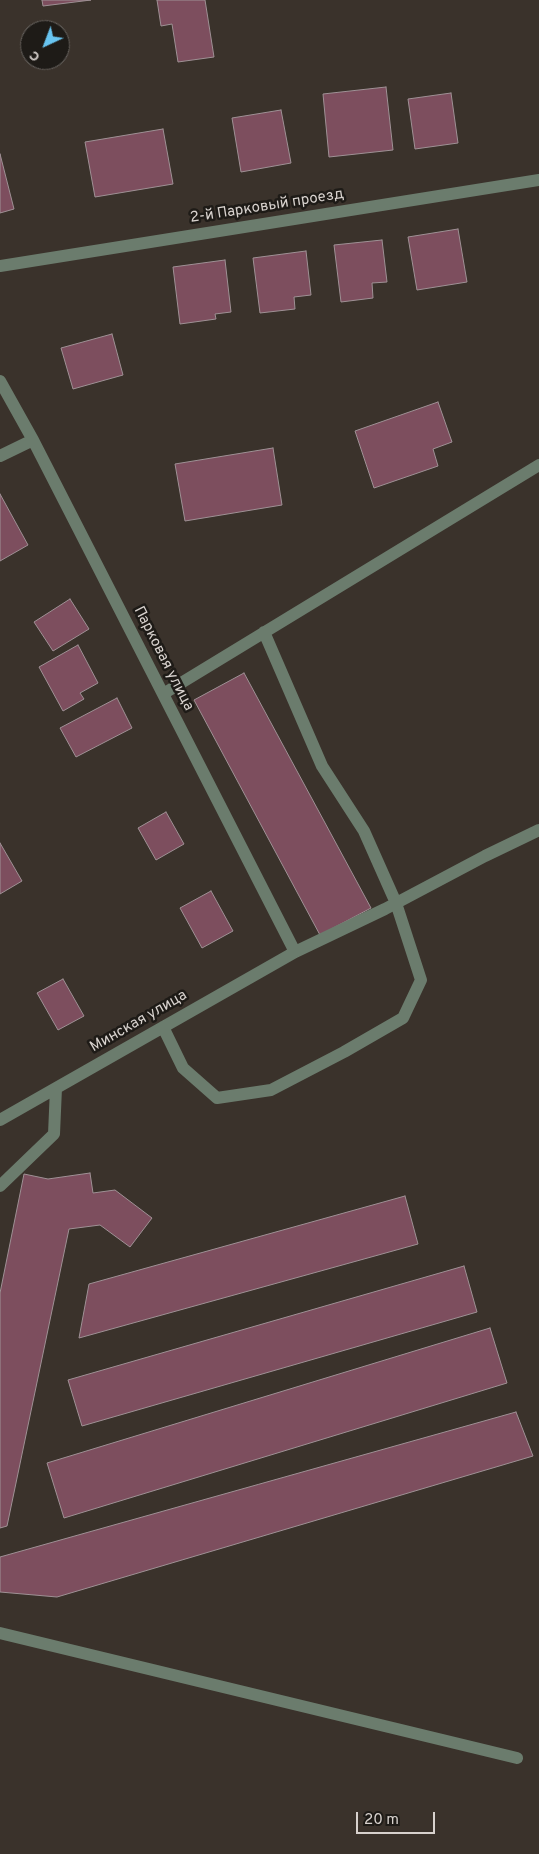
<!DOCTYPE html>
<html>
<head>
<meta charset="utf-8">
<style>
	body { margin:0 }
	#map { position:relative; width:539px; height:1854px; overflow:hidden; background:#3a322b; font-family:Overpass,sans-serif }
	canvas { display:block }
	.north { position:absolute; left:20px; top:20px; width:50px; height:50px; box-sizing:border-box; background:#1e1b17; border:1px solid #686460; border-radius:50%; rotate:223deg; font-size:14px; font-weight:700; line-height:20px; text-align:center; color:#d8d2ce }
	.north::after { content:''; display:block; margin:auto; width:18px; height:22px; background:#68c4f0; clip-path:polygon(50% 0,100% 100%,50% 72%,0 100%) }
	.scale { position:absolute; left:356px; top:1812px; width:79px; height:22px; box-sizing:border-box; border:2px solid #d8d2ce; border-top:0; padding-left:6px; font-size:15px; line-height:18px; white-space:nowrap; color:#d8d2ce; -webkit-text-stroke:4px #1e1b17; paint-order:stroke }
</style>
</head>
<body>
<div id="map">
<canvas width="539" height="1854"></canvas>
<div class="north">С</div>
<div class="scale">20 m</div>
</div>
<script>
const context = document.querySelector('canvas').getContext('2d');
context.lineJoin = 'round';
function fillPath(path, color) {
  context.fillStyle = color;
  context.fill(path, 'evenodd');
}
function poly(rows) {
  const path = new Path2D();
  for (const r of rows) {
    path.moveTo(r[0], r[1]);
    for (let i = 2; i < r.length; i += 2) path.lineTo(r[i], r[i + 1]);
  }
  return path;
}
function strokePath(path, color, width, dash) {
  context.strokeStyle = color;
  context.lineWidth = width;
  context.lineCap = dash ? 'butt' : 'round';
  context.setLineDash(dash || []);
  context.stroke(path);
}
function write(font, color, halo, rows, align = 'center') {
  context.font = font + ' Overpass,sans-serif';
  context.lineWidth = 5;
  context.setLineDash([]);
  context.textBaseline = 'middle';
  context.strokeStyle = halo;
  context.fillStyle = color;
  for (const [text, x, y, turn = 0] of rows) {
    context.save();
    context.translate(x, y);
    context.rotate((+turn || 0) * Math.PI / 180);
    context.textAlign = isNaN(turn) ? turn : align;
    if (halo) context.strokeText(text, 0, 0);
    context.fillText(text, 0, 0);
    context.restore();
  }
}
const building = poly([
	[42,0,91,0,43,6,42,0],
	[157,0,205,0,214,57,178,62,172,24,161,26,157,0],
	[386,87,393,150,329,157,323,94,386,87],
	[451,93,458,143,415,149,408,99,451,93],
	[281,110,291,163,241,172,232,118,281,110],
	[163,129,173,184,95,197,85,142,163,129],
	[0,154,14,209,0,213,0,154],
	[458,229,467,282,417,290,408,237,458,229],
	[382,240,387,282,372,283,373,298,341,302,334,245,382,240],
	[306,251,311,295,294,297,295,309,260,313,253,258,306,251],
	[225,260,231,312,215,314,216,319,180,324,173,267,225,260],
	[112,334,123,375,73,389,61,348,112,334],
	[438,402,452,442,433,449,438,466,374,488,355,431,438,402],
	[273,448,282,505,185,521,175,464,273,448],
	[0,494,28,545,0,561,0,494],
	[70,599,89,629,53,651,34,622,70,599],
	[78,645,98,683,80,693,84,699,63,711,39,667,78,645],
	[244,673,371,908,320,935,194,700,244,673],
	[117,698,132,728,76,757,60,728,117,698],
	[166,812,184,844,156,860,138,828,166,812],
	[0,843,22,881,0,894,0,843],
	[211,891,233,931,202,948,180,908,211,891],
	[63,979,84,1016,58,1030,37,993,63,979],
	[90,1173,93,1193,115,1190,152,1218,130,1247,100,1225,69,1229,7,1526,0,1528,0,1293,24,1174,48,1179,90,1173],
	[405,1196,418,1244,79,1338,89,1284,405,1196],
	[464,1266,477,1312,82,1426,68,1380,464,1266],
	[490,1328,507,1383,64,1518,47,1463,490,1328],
	[516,1412,533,1456,57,1597,0,1592,0,1557,516,1412]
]);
fillPath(building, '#7d4e5e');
strokePath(building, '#9f9195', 1);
strokePath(poly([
	[0,266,539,180],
	[0,381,33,440,295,952],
	[0,456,33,440],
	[163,694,539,465],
	[163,1027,183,1068,217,1098,271,1090,344,1052,403,1018,421,980,396,903,364,831,322,766,264,632],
	[0,1120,295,952,385,909,485,856,539,830],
	[0,1186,54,1134,56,1088],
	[0,1633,517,1758]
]), '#6b7c6d', 12);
write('15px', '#d8d2ce', '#1e1b17', [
	["2-й Парковый проезд",267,207,-9],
	["Парковая улица",163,659,63],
	["Минская улица",139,1022,-30]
]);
</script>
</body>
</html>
